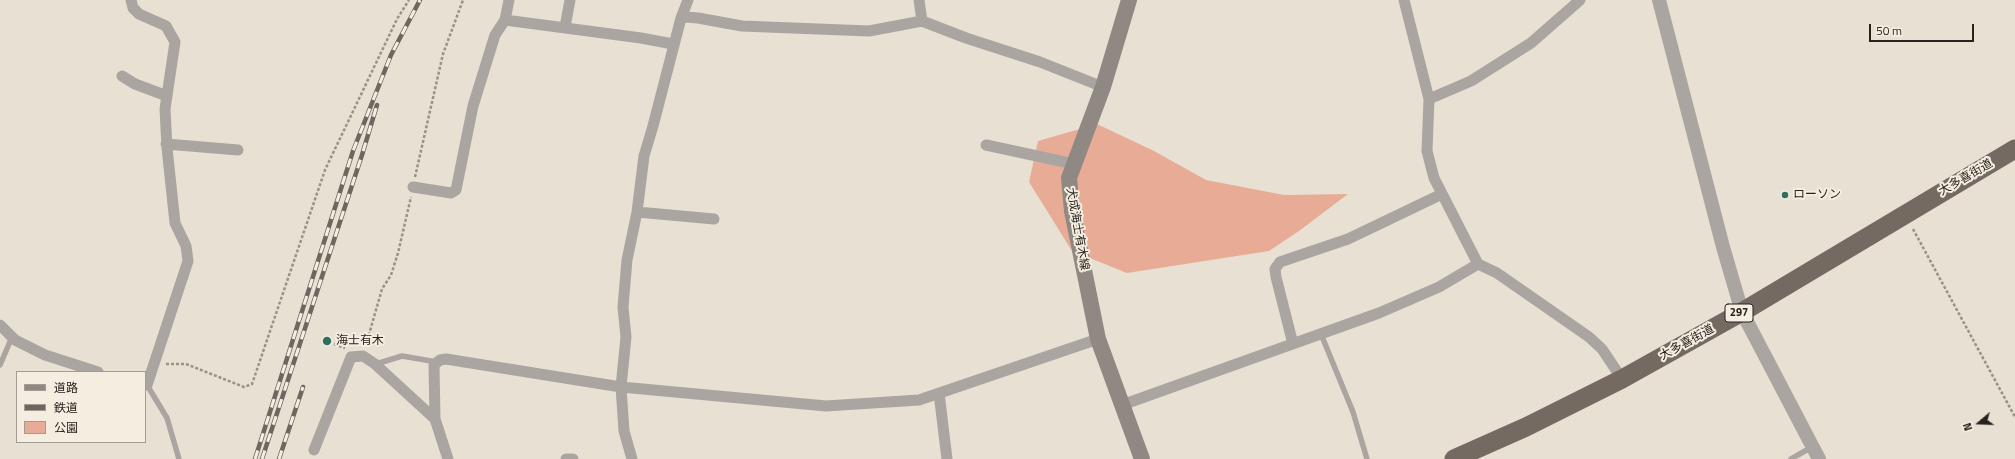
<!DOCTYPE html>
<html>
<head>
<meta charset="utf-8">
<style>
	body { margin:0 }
	#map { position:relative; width:2015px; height:459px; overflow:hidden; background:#e8e0d3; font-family:"Titillium Web","Noto Sans JP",sans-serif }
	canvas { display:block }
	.legend { position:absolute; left:16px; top:371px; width:130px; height:72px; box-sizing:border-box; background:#f5ede0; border:1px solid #a29c92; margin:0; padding:5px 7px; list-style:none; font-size:12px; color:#26231e }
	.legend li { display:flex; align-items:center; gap:8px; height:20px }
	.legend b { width:20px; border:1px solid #a29c92 }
	.north { position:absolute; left:1959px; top:403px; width:40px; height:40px; -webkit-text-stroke:3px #f5ede0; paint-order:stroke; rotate:251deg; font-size:11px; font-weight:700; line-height:16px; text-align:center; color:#26231e }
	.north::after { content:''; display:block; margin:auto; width:14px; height:18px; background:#26231e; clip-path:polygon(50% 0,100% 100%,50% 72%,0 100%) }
	.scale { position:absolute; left:1869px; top:24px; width:105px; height:18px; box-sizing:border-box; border:2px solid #26231e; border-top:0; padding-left:5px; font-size:12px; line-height:14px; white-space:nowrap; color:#26231e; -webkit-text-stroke:3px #f5ede0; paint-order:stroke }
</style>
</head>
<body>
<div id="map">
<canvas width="2015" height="459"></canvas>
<ul class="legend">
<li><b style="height:5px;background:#908882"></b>道路</li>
<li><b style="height:5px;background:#6c675f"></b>鉄道</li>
<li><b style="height:11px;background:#e8ac96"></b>公園</li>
</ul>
<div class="north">N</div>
<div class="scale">50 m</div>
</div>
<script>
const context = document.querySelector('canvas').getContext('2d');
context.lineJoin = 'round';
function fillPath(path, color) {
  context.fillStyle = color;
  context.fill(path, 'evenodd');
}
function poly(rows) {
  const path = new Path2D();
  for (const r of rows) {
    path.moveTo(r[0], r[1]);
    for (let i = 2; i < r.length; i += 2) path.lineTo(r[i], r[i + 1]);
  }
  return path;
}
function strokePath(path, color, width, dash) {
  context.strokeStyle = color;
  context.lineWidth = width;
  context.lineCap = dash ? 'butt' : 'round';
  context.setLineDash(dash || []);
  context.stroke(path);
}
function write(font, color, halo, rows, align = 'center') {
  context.font = font + ' "Titillium Web","Noto Sans JP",sans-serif';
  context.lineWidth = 4;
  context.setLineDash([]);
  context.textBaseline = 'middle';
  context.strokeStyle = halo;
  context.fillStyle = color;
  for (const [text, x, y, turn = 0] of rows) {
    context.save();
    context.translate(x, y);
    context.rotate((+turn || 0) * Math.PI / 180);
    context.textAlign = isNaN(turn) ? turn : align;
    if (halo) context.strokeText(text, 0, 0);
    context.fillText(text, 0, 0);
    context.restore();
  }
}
fillPath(poly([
	[1097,124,1154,151,1206,180,1284,195,1348,194,1299,231,1269,251,1127,273,1072,251,1029,182,1038,141]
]), '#e8ac96');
strokePath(poly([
	[415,177,443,54,463,0],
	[1913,229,2015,417],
	[334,344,345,348],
	[366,345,382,289,391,275,398,253,411,197],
	[166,364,186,364,244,387,252,384,325,170,397,19,409,0]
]), '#989288', 2.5, [3, 2]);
strokePath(poly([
	[1321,334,1353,412,1367,459],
	[376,364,402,356,437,362],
	[0,365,12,337],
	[147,385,167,418,179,459],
	[1791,459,1812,447]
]), '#aaa5a1', 5.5);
strokePath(poly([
	[131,0,133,8,139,14,166,26,175,42,165,109,167,148,175,223,186,246,188,261,147,385,145,384],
	[919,0,922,21],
	[1404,0,1429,99,1427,151,1434,178,1478,264,1497,273,1589,337,1602,349,1622,379],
	[681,18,688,0],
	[505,20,641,38,673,44],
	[565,27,570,0],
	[122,76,135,84,167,96],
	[1429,99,1471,81,1531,43,1580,0],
	[166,144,238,150],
	[986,145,1074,164],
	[413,187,451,193,456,190,473,106,495,35,505,20,509,0],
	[637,212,714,219],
	[0,325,15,340,45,355,98,372],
	[1293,344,1276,277,1275,269,1280,262,1348,239,1442,194],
	[939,393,947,459],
	[1122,405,1379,313,1439,287,1478,264],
	[314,450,351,357,363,356,375,364,435,419],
	[448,459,435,419,434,365,440,360,446,359,621,387,826,406,919,400,1098,339],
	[566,459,573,459],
	[632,459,624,431,621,387,626,337,623,307,627,260,637,212,644,156,653,126,681,18,687,17,698,18,742,26,869,31,922,21,966,38,1040,62,1103,87]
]), '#aaa5a1', 11);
strokePath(poly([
	[1659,0,1723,247,1742,312,1819,459]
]), '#aaa5a1', 14);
strokePath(poly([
	[1129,0,1103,87,1069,178,1072,211,1098,339,1142,459]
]), '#908882', 16);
strokePath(poly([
	[1454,459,1526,427,1622,379,1742,312,2015,149]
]), '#746a62', 19);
const rail = poly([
	[255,459,353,151,391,55,420,0],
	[262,459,362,155,377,105],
	[279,459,303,387]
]);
strokePath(rail, '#6c675f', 4.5);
strokePath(rail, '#f5ede0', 3, [9]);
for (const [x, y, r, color] of [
	[1785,195,4,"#2d7061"],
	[327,341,5,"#2d7061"]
]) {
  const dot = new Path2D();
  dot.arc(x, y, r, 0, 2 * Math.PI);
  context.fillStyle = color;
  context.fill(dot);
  strokePath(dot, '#f5ede0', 1.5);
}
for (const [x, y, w] of [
	[1739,313,28]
]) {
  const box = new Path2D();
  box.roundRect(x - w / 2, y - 9, w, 18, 3);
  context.fillStyle = '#f5ede0';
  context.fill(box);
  strokePath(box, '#26231e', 1);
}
write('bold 11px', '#26231e', null, [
	["297",1739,313]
]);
write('12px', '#26231e', '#f5ede0', [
	["大多喜街道",1966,178,-30],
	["犬成海士有木線",1077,229,80],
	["大多喜街道",1687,343,-29]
]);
write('12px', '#26231e', '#f5ede0', [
	["ローソン",1793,195],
	["海士有木",336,341]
], 'left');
</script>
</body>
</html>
